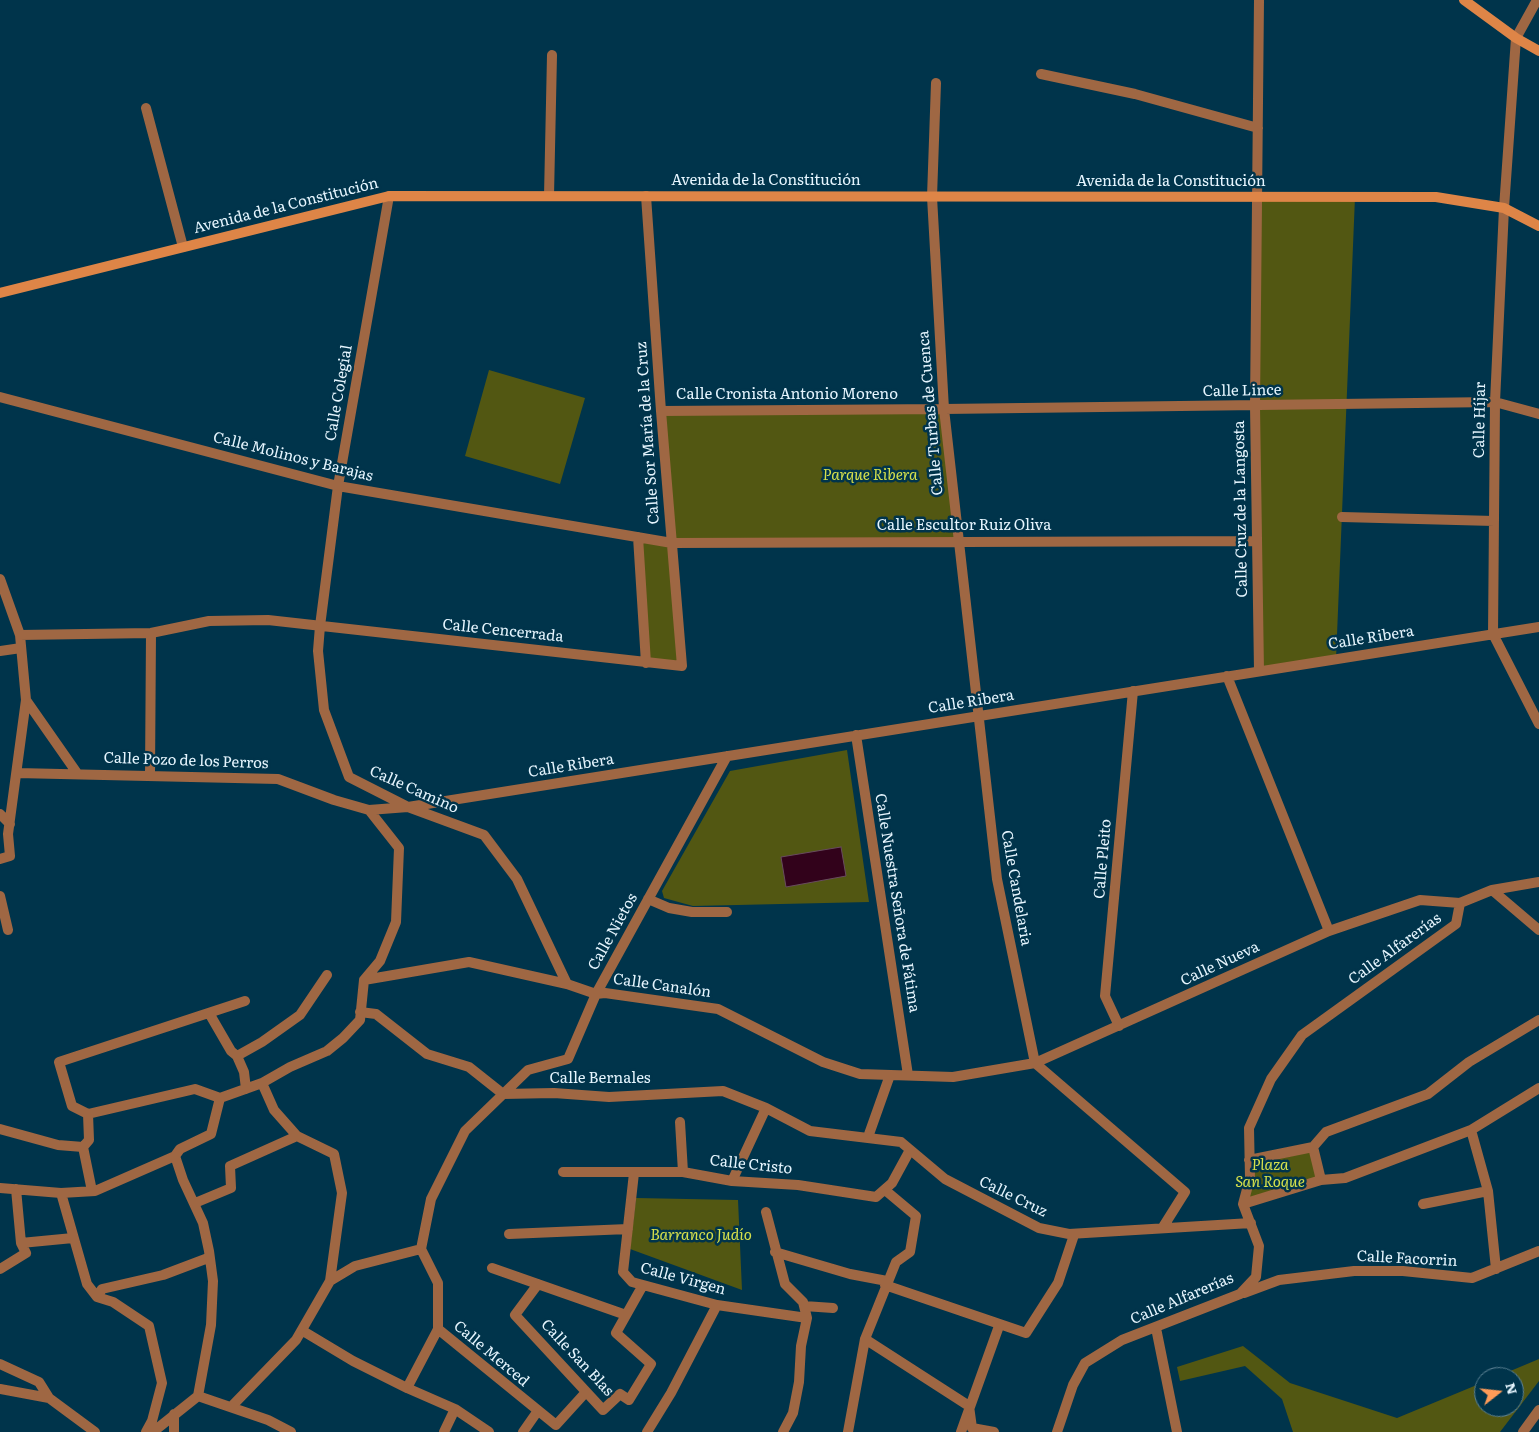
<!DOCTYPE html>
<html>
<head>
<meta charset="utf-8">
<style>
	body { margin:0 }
	#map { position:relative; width:1539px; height:1432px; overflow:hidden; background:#00344b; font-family:Literata,serif }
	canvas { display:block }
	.north { position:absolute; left:1474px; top:1367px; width:50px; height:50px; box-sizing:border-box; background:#00344b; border:1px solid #5c8193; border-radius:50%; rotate:74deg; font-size:14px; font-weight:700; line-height:20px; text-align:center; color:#e5f5fe }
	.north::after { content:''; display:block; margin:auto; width:18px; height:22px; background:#fe9b58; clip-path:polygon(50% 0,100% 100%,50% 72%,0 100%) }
</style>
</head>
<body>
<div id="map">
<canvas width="1539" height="1432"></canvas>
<div class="north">N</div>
</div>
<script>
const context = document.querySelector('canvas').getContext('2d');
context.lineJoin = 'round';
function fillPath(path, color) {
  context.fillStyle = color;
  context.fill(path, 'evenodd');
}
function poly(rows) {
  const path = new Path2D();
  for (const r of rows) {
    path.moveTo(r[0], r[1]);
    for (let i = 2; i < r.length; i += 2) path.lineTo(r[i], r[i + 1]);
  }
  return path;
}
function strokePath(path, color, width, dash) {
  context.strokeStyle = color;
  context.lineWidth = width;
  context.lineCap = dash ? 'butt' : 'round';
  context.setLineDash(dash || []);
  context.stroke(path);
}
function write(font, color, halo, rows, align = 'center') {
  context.font = font + ' Literata,serif';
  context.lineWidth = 5;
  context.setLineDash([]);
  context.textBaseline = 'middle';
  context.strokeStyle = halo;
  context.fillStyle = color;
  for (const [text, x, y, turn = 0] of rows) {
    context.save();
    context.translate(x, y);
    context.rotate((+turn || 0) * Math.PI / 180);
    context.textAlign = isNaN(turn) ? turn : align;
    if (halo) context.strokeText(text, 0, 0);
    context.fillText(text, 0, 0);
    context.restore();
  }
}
fillPath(poly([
	[1258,197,1355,197,1336,659,1259,671],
	[489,370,585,398,560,484,465,456],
	[944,409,958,541,672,543,682,666,646,663,638,537,671,543,661,411],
	[847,750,869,902,693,906,664,898,662,891,730,771],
	[1313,1149,1320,1177,1244,1201,1249,1160],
	[636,1198,738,1200,742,1290,630,1249],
	[1243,1346,1290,1383,1397,1418,1484,1382,1484,1407,1514,1407,1514,1377,1496,1377,1539,1359,1539,1381,1500,1432,1293,1432,1282,1399,1245,1366,1180,1381,1177,1367]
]), '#525712');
const water = poly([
	[841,847,846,876,786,887,781,857,841,847]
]);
fillPath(water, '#32021b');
strokePath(water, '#684b5f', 1);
strokePath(poly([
	[1537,0,1516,38,1504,208,1495,402,1493,634,1539,724],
	[1041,74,1135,94,1258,128],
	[936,83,932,197,944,409,997,879,1035,1063],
	[146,108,183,247],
	[389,196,338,486,320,626,318,651,324,710,349,777,408,807,484,835,517,879,567,984],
	[549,196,552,55],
	[0,397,338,486,672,543,1257,541],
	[661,411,944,409,1495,402,1539,414],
	[1342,517,1494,521],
	[638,537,646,663],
	[0,579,20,635,26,700,8,834,10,856,0,859],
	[20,635,151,633,209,621,268,620,682,666,661,411,646,196],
	[0,651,21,648],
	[1259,671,1255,406,1259,0],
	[1227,676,1329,931],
	[26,700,77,773],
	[856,735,908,1075],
	[17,773,278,779,334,800,369,810,408,807,1539,627],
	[150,775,151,633],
	[0,814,10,824],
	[1492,890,1539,930],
	[0,896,8,930],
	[648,899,669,908,692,912,727,912],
	[364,980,469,962,567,984,596,994,605,993,718,1009,823,1062,860,1074,953,1077,1035,1063,1329,931,1420,900,1460,903,1492,890,1539,882],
	[364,980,380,961,396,922,399,848,369,810],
	[360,1012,376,1014,427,1054,469,1067,503,1094],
	[209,1013,231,1051,237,1056,244,1072,246,1089],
	[1119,1026,1105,996,1133,691],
	[237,1056,262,1042,300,1015,327,975],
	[1035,1063,1185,1192,1163,1227],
	[262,1083,290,1067,327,1051,343,1038,360,1020,364,980],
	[503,1094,554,1093,609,1097,723,1091,766,1108,810,1131,901,1142,945,1179,1039,1228,1069,1234,1251,1223],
	[220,1098,262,1083,274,1110,297,1136,334,1154,342,1193,330,1281],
	[88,1114,195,1089,220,1098],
	[680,1122,683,1172],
	[0,1129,58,1145,83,1147],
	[1471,1130,1488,1191,1496,1269],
	[868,1137,890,1075],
	[1313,1147,1326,1132,1428,1094,1469,1062,1539,1020],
	[563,1172,683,1172,732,1181,798,1185,876,1197,892,1183,910,1150],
	[634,1173,623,1272,632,1282,717,1305,807,1318],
	[1321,1180,1345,1178,1471,1130,1539,1088],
	[732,1181,766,1108],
	[0,1188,61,1193,95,1191,175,1156,180,1149,211,1134,220,1098],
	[16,1189,21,1243],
	[92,1191,83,1147,89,1140,88,1114,72,1106,59,1062,245,1001],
	[61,1193,87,1284,97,1297],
	[195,1203,231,1188,230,1166,297,1136],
	[1243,1204,1321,1180,1313,1147,1249,1160],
	[1423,1204,1488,1191],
	[766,1212,785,1284,803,1302,807,1318,801,1346,799,1382,793,1413,783,1432],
	[509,1234,628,1229],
	[421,1249,431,1199,465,1131,528,1070,568,1059,596,994,727,756],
	[421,1249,438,1283,438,1329,556,1425,586,1392],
	[775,1252,850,1274,887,1281],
	[492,1268,626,1315],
	[0,1269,26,1253,21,1243,73,1238],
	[538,1284,515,1315,603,1410,620,1394,629,1400,651,1364,616,1333,643,1285],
	[885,1285,1026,1333,1058,1283,1074,1235],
	[1244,1293,1279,1280,1354,1271,1403,1271,1472,1278,1539,1251],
	[97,1297,113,1302,149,1326,162,1383,152,1421,146,1432],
	[97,1297,102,1289,163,1275,208,1258],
	[804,1306,833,1308],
	[1156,1328,1177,1432],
	[303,1331,353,1361,407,1388,455,1409,489,1432],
	[865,1339,969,1406,972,1428,994,1432],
	[0,1364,39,1382,49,1398],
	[407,1388,438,1329],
	[0,1389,49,1398,95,1432],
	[198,1396,268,1420,291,1432],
	[231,1407,296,1340,330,1281,355,1266,421,1249],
	[174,1414,174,1432],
	[153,1432,198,1396,211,1325,213,1281,209,1251,203,1223,183,1180,175,1156],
	[444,1432,455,1409],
	[523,1432,537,1412],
	[647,1432,671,1393,717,1305],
	[848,1432,865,1339,896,1262,910,1252,916,1216,885,1190],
	[961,1432,999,1326],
	[1057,1432,1073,1385,1085,1363,1122,1340,1240,1294,1256,1277,1259,1246,1243,1204,1250,1178,1249,1128,1271,1079,1302,1035,1456,924,1460,903],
	[1523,1432,1539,1410]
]), '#9f6743', 10);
strokePath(poly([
	[1464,0,1516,38,1539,51],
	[0,293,389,196,1436,197,1504,208,1539,226]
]), '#de8547', 10);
write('15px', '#e5f5fe', '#00344b', [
	["Avenida de la Constitución",766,181],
	["Avenida de la Constitución",1171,182],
	["Avenida de la Constitución",286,206,-14],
	["Calle Lince",1242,391,-1],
	["Calle Colegial",339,393,-80],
	["Calle Cronista Antonio Moreno",787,395],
	["Calle Turbas de Cuenca",931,413,-95],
	["Calle Híjar",1480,420,-89],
	["Calle Sor María de la Cruz",648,433,-94],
	["Calle Molinos y Barajas",293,457,14],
	["Calle Cruz de la Langosta",1241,509,-91],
	["Calle Escultor Ruiz Oliva",964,526],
	["Calle Cencerrada",503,631,6],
	["Calle Ribera",1371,638,-9],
	["Calle Ribera",971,702,-9],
	["Calle Pozo de los Perros",186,761,2],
	["Calle Ribera",571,766,-9],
	["Calle Camino",414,790,24],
	["Calle Pleito",1103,859,-85],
	["Calle Candelaria",1016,888,80],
	["Calle Nuestra Señora de Fátima",897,903,81],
	["Calle Nietos",613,932,-61],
	["Calle Alfarerías",1395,949,-36],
	["Calle Nueva",1220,964,-25],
	["Calle Canalón",662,986,8],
	["Calle Bernales",600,1079],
	["Calle Cristo",751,1165,6],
	["Calle Cruz",1013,1197,26],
	["Calle Facorrin",1407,1259,3],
	["Calle Virgen",683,1279,15],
	["Calle Alfarerías",1182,1299,-23],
	["Calle Merced",491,1354,40],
	["Calle San Blas",577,1358,47]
]);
write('italic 15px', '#d5e04c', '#00344b', [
	["Parque Ribera",870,476],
	["Plaza",1270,1166],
	["San Roque",1270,1183],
	["Barranco Judío",701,1236]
]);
</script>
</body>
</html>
